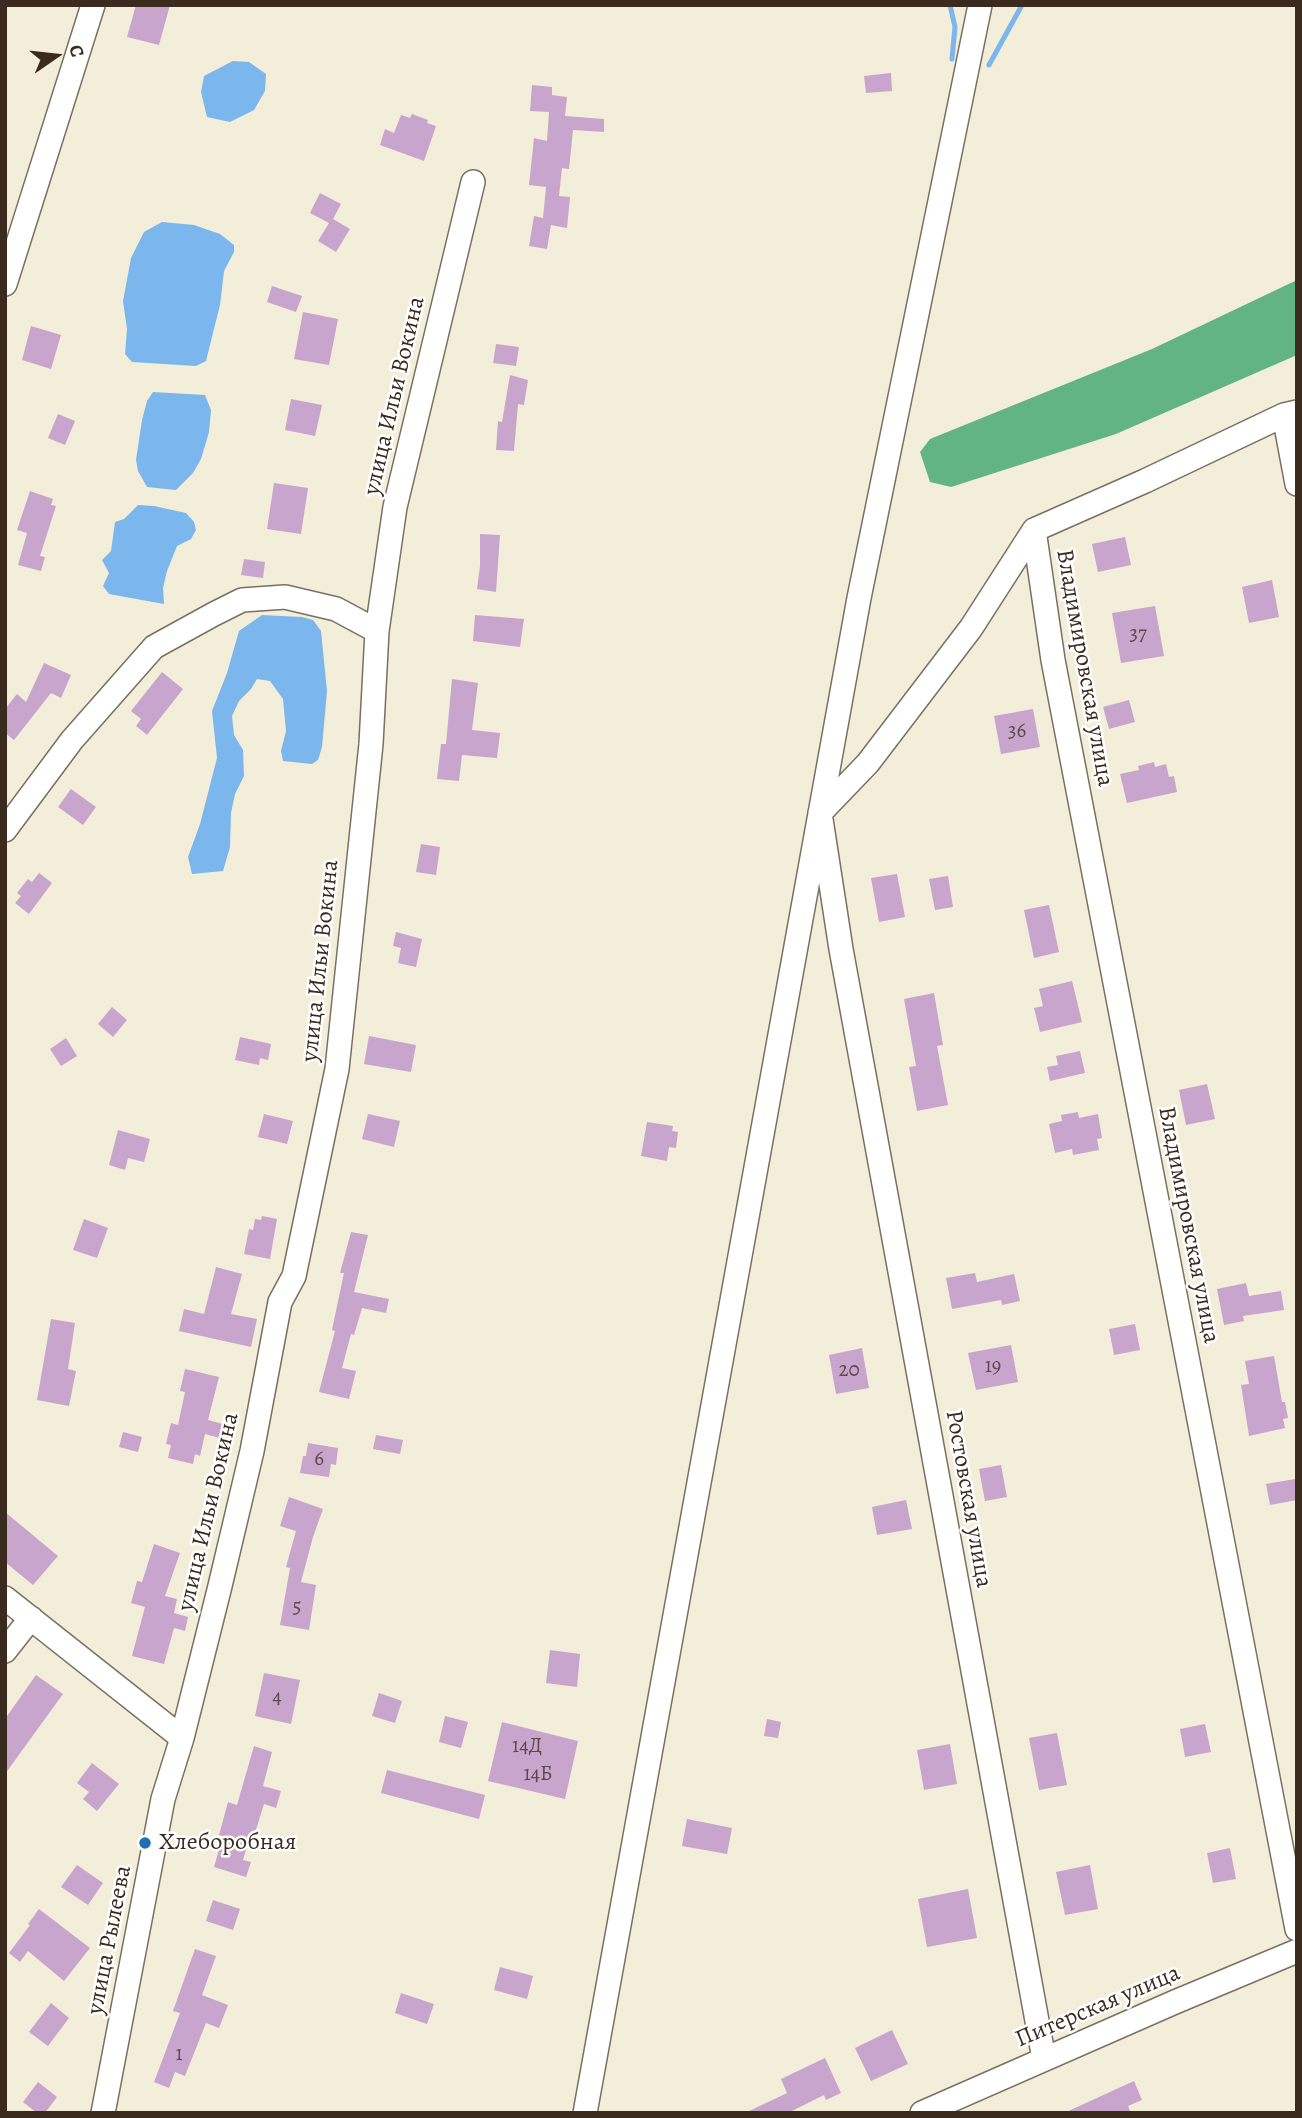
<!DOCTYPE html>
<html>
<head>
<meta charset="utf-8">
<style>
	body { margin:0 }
	#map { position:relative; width:1302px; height:2118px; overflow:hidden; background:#f3eeda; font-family:Alegreya,serif }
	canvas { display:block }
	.frame { position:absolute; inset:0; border:7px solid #3b2a1e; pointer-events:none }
	.north { position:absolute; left:21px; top:21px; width:70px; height:70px; -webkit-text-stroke:5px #fff; paint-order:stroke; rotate:76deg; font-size:19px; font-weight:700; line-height:28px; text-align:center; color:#3b2a1e }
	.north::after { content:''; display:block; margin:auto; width:24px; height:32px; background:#3b2a1e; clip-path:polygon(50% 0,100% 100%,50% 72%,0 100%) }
</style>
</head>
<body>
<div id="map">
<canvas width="1302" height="2118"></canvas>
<div class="frame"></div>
<div class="north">С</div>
</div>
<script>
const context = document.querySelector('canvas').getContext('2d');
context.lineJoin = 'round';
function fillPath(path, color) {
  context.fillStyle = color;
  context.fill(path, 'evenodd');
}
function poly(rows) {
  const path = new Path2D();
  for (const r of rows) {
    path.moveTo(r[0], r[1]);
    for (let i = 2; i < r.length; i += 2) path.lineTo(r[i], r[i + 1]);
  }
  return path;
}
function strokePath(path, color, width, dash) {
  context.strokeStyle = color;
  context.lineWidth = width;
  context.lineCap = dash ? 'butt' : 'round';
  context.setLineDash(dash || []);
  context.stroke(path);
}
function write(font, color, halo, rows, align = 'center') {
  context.font = font + ' Alegreya,serif';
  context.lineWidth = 5;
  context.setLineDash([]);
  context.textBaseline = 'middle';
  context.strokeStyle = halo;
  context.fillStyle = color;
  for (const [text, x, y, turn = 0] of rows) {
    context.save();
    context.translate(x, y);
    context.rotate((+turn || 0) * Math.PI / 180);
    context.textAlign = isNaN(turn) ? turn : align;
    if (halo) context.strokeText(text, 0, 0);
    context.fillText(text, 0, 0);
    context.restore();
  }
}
fillPath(poly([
	[1297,280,1297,355,1116,434,951,487,930,482,920,452,930,439,1152,349]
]), '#62b582');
fillPath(poly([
	[233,61,249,62,266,74,265,91,254,110,230,122,207,117,201,92,204,76],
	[162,222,194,225,220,234,234,245,234,252,224,271,220,305,206,361,196,366,132,362,125,354,127,329,123,301,131,258,144,232],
	[153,392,205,395,211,410,209,432,201,459,193,473,176,490,147,487,138,471,136,460,142,420,147,401],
	[138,505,154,506,186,513,194,522,196,530,191,539,177,546,167,571,163,588,164,604,109,594,103,586,109,573,102,560,111,551,115,522,124,519],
	[262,615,302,617,313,620,321,631,327,691,322,747,318,760,312,764,283,761,281,751,286,731,283,699,270,681,257,679,251,689,239,701,232,716,234,735,243,750,244,776,235,794,231,813,230,847,223,871,192,874,188,857,200,824,217,758,212,711,227,673,239,631]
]), '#7bb6ed');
strokePath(poly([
	[950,5,955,27,952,59],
	[989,65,1022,5]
]), '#7bb6ed', 5);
fillPath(poly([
	[136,5,170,5,159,45,127,37],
	[891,73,892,91,866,93,864,76],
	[532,85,552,87,552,95,567,97,565,116,604,119,604,132,573,130,569,169,562,168,559,196,570,197,567,228,551,225,547,249,529,246,534,216,543,218,546,187,529,185,534,138,547,141,549,112,530,111],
	[412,114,428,120,427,123,436,126,424,161,380,145,385,129,394,133,401,115,410,118],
	[320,193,341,204,333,219,350,229,336,252,318,241,329,223,310,213],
	[272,286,302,296,296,312,267,302],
	[303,312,338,319,329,365,294,359],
	[31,326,61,335,51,369,22,360],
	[496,344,519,347,516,366,493,363],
	[510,375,528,380,524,405,518,404,514,451,496,450,498,421,502,422],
	[291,399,322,405,315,436,285,430],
	[58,414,75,421,65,445,48,438],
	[274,483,308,488,301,534,267,529],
	[30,491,53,499,51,505,56,506,40,556,45,557,41,571,18,565,27,533,17,530],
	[480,534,500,535,496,592,477,589,480,566],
	[1125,537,1131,565,1098,572,1092,544],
	[244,559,265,562,263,578,241,575],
	[1272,580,1279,617,1249,623,1242,587],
	[1155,606,1164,656,1121,663,1112,613],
	[475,615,524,619,520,647,473,641],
	[44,663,71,675,61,698,51,693,14,740,5,733,5,709,17,694,26,702],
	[162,672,183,689,147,735,136,726,141,719,131,711],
	[452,679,478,683,472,730,500,733,497,758,462,755,459,781,437,779,441,744,446,744],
	[1129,700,1135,722,1109,729,1103,707],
	[1033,709,1040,747,1001,754,994,716],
	[1154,762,1155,767,1166,764,1169,777,1174,776,1177,792,1127,803,1120,774,1139,770,1138,766],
	[71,789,96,807,83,825,58,807],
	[421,844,440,847,436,875,416,872],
	[39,873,52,883,29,914,15,903,21,896,17,893,28,879,32,882],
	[897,874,905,917,879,922,871,878],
	[948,876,953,907,935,910,929,879],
	[1049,905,1059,952,1034,958,1024,910],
	[396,932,422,939,416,967,398,963,401,948,393,946],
	[1072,981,1082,1022,1040,1032,1034,1008,1043,1006,1039,989],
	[934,993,943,1045,937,1046,948,1105,917,1111,909,1067,916,1066,904,999],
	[112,1007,127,1020,113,1037,98,1024],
	[369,1036,416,1045,411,1072,364,1064],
	[240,1037,271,1044,268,1060,260,1058,259,1065,235,1060],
	[66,1038,77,1056,61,1066,50,1049],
	[1080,1051,1085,1073,1050,1081,1047,1067,1058,1065,1056,1056],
	[1207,1084,1215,1119,1186,1125,1179,1090],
	[1078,1112,1079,1118,1098,1114,1102,1138,1097,1139,1099,1150,1073,1155,1072,1149,1055,1153,1049,1124,1062,1121,1061,1115],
	[264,1114,293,1121,287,1144,258,1137],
	[368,1114,400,1121,394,1147,362,1139],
	[647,1122,673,1126,672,1131,678,1132,676,1148,669,1147,667,1161,641,1156],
	[118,1130,150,1139,144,1162,128,1158,125,1170,109,1165],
	[262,1216,277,1219,270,1259,244,1254,249,1229,253,1230,255,1219,261,1220],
	[84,1219,108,1228,97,1258,73,1250],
	[351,1232,368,1235,354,1292,389,1299,386,1313,362,1308,354,1335,351,1334,342,1368,356,1371,349,1399,319,1392,335,1331,332,1330,344,1273,340,1273],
	[216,1267,242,1274,231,1314,257,1319,251,1347,179,1331,184,1309,204,1314],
	[975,1273,977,1282,1014,1274,1020,1301,1002,1305,1001,1300,952,1309,946,1278],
	[1246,1283,1249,1296,1281,1291,1284,1310,1243,1316,1244,1321,1224,1325,1217,1289],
	[51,1319,75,1323,68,1369,76,1371,69,1406,37,1400],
	[1135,1324,1140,1350,1114,1355,1109,1329],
	[1011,1345,1018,1382,976,1390,968,1353],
	[862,1348,869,1388,836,1394,829,1355],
	[1274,1356,1282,1402,1285,1402,1288,1418,1283,1419,1285,1428,1249,1436,1241,1385,1249,1384,1245,1361],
	[185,1369,219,1377,208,1420,234,1427,230,1441,205,1434,200,1456,195,1454,193,1464,168,1458,171,1445,166,1444,171,1423,178,1425,185,1392,180,1391],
	[123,1432,142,1437,138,1452,119,1447],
	[376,1435,403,1440,400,1454,373,1449],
	[308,1443,338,1448,336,1465,331,1464,329,1477,300,1473,303,1456,306,1456],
	[1001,1465,1007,1497,985,1501,979,1469],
	[1295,1479,1297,1500,1270,1505,1266,1484],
	[289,1497,323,1509,313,1537,301,1582,316,1585,309,1630,280,1625,290,1568,286,1567,296,1531,280,1526],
	[906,1500,912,1529,877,1535,872,1507],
	[5,1512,58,1556,33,1585,5,1562],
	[154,1544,180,1553,165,1596,177,1599,174,1613,188,1617,185,1631,174,1628,164,1664,132,1656,145,1607,131,1603,137,1581,142,1582],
	[550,1650,580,1654,577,1687,546,1683],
	[264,1673,300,1680,291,1724,255,1716],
	[36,1675,63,1694,5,1774,5,1719],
	[379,1693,402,1701,395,1723,372,1716],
	[445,1716,468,1722,461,1748,439,1742],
	[767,1719,781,1722,778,1738,764,1736],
	[502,1722,578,1741,565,1799,488,1781],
	[1205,1724,1211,1752,1185,1757,1180,1729],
	[1057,1733,1067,1785,1039,1790,1029,1738],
	[950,1744,957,1784,924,1790,917,1750],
	[254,1746,272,1752,263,1786,281,1791,276,1808,264,1804,255,1833,251,1832,243,1860,251,1862,246,1877,214,1867,223,1836,219,1835,228,1802,237,1805],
	[92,1763,119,1784,97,1811,83,1799,89,1792,77,1783],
	[387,1770,485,1795,479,1819,381,1793],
	[687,1819,732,1828,727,1854,682,1846],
	[1230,1848,1236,1879,1213,1883,1207,1853],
	[77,1865,103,1883,88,1905,61,1887],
	[1090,1865,1098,1909,1065,1915,1056,1872],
	[968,1889,977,1938,927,1947,918,1899],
	[213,1900,240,1909,233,1930,206,1921],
	[39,1909,90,1948,64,1981,28,1951,20,1962,9,1953,30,1925,28,1924],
	[195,1949,216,1956,202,1995,228,2005,219,2028,206,2023,185,2076,175,2072,169,2088,154,2082,180,2013,173,2011],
	[500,1967,533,1976,527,1999,494,1990],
	[401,1993,434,2004,427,2024,395,2013],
	[51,2003,69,2018,48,2046,29,2032],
	[892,2030,908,2064,871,2081,855,2048],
	[825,2058,841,2093,826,2100,824,2095,788,2113,745,2113,787,2093,781,2079],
	[1134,2081,1142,2100,1128,2106,1131,2113,1064,2113],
	[38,2082,57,2097,45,2113,37,2113,23,2102]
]), '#c8a5cc');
const minor = poly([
	[5,284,93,5],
	[1284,415,1297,484],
	[1034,530,1053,660,1297,1929],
	[5,830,72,740,154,647,214,614,242,600,285,597,336,609,377,631],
	[5,1598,182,1738],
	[5,1651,31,1618],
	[1044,2059,841,949,820,813,868,763,971,628,1034,530,1145,481,1284,415,1297,412],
	[103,2113,163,1799,182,1738,220,1586,252,1451,280,1302,294,1276,337,1069,371,744,377,631,395,507,473,182],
	[585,2113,859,598,980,5],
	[922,2113,1175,2002,1297,1951]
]);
strokePath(minor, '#7b6f60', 26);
strokePath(minor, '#fff', 23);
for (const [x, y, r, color] of [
	[145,1843,7,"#1f6fb2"]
]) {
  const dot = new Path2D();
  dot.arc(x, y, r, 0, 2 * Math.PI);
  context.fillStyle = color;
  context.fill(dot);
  strokePath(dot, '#fff', 2.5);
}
write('21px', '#5e494a', null, [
	["37",1138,635],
	["36",1017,732],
	["19",993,1367],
	["20",849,1371],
	["6",319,1460],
	["5",297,1608],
	["4",277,1698],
	["14Д",527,1747],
	["14Б",538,1775],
	["1",179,2055]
]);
write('24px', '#3b2a1e', '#fff', [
	["улица Ильи Вокина",395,396,-77],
	["Владимировская улица",1084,668,80],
	["улица Ильи Вокина",321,961,-84],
	["Владимировская улица",1188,1225,79],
	["Ростовская улица",968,1499,80],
	["улица Ильи Вокина",209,1512,-77],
	["улица Рылеева",110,1940,-79],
	["Питерская улица",1098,2007,-23]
]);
write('24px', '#3b2a1e', '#fff', [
	["Хлеборобная",159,1843]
], 'left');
</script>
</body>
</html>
